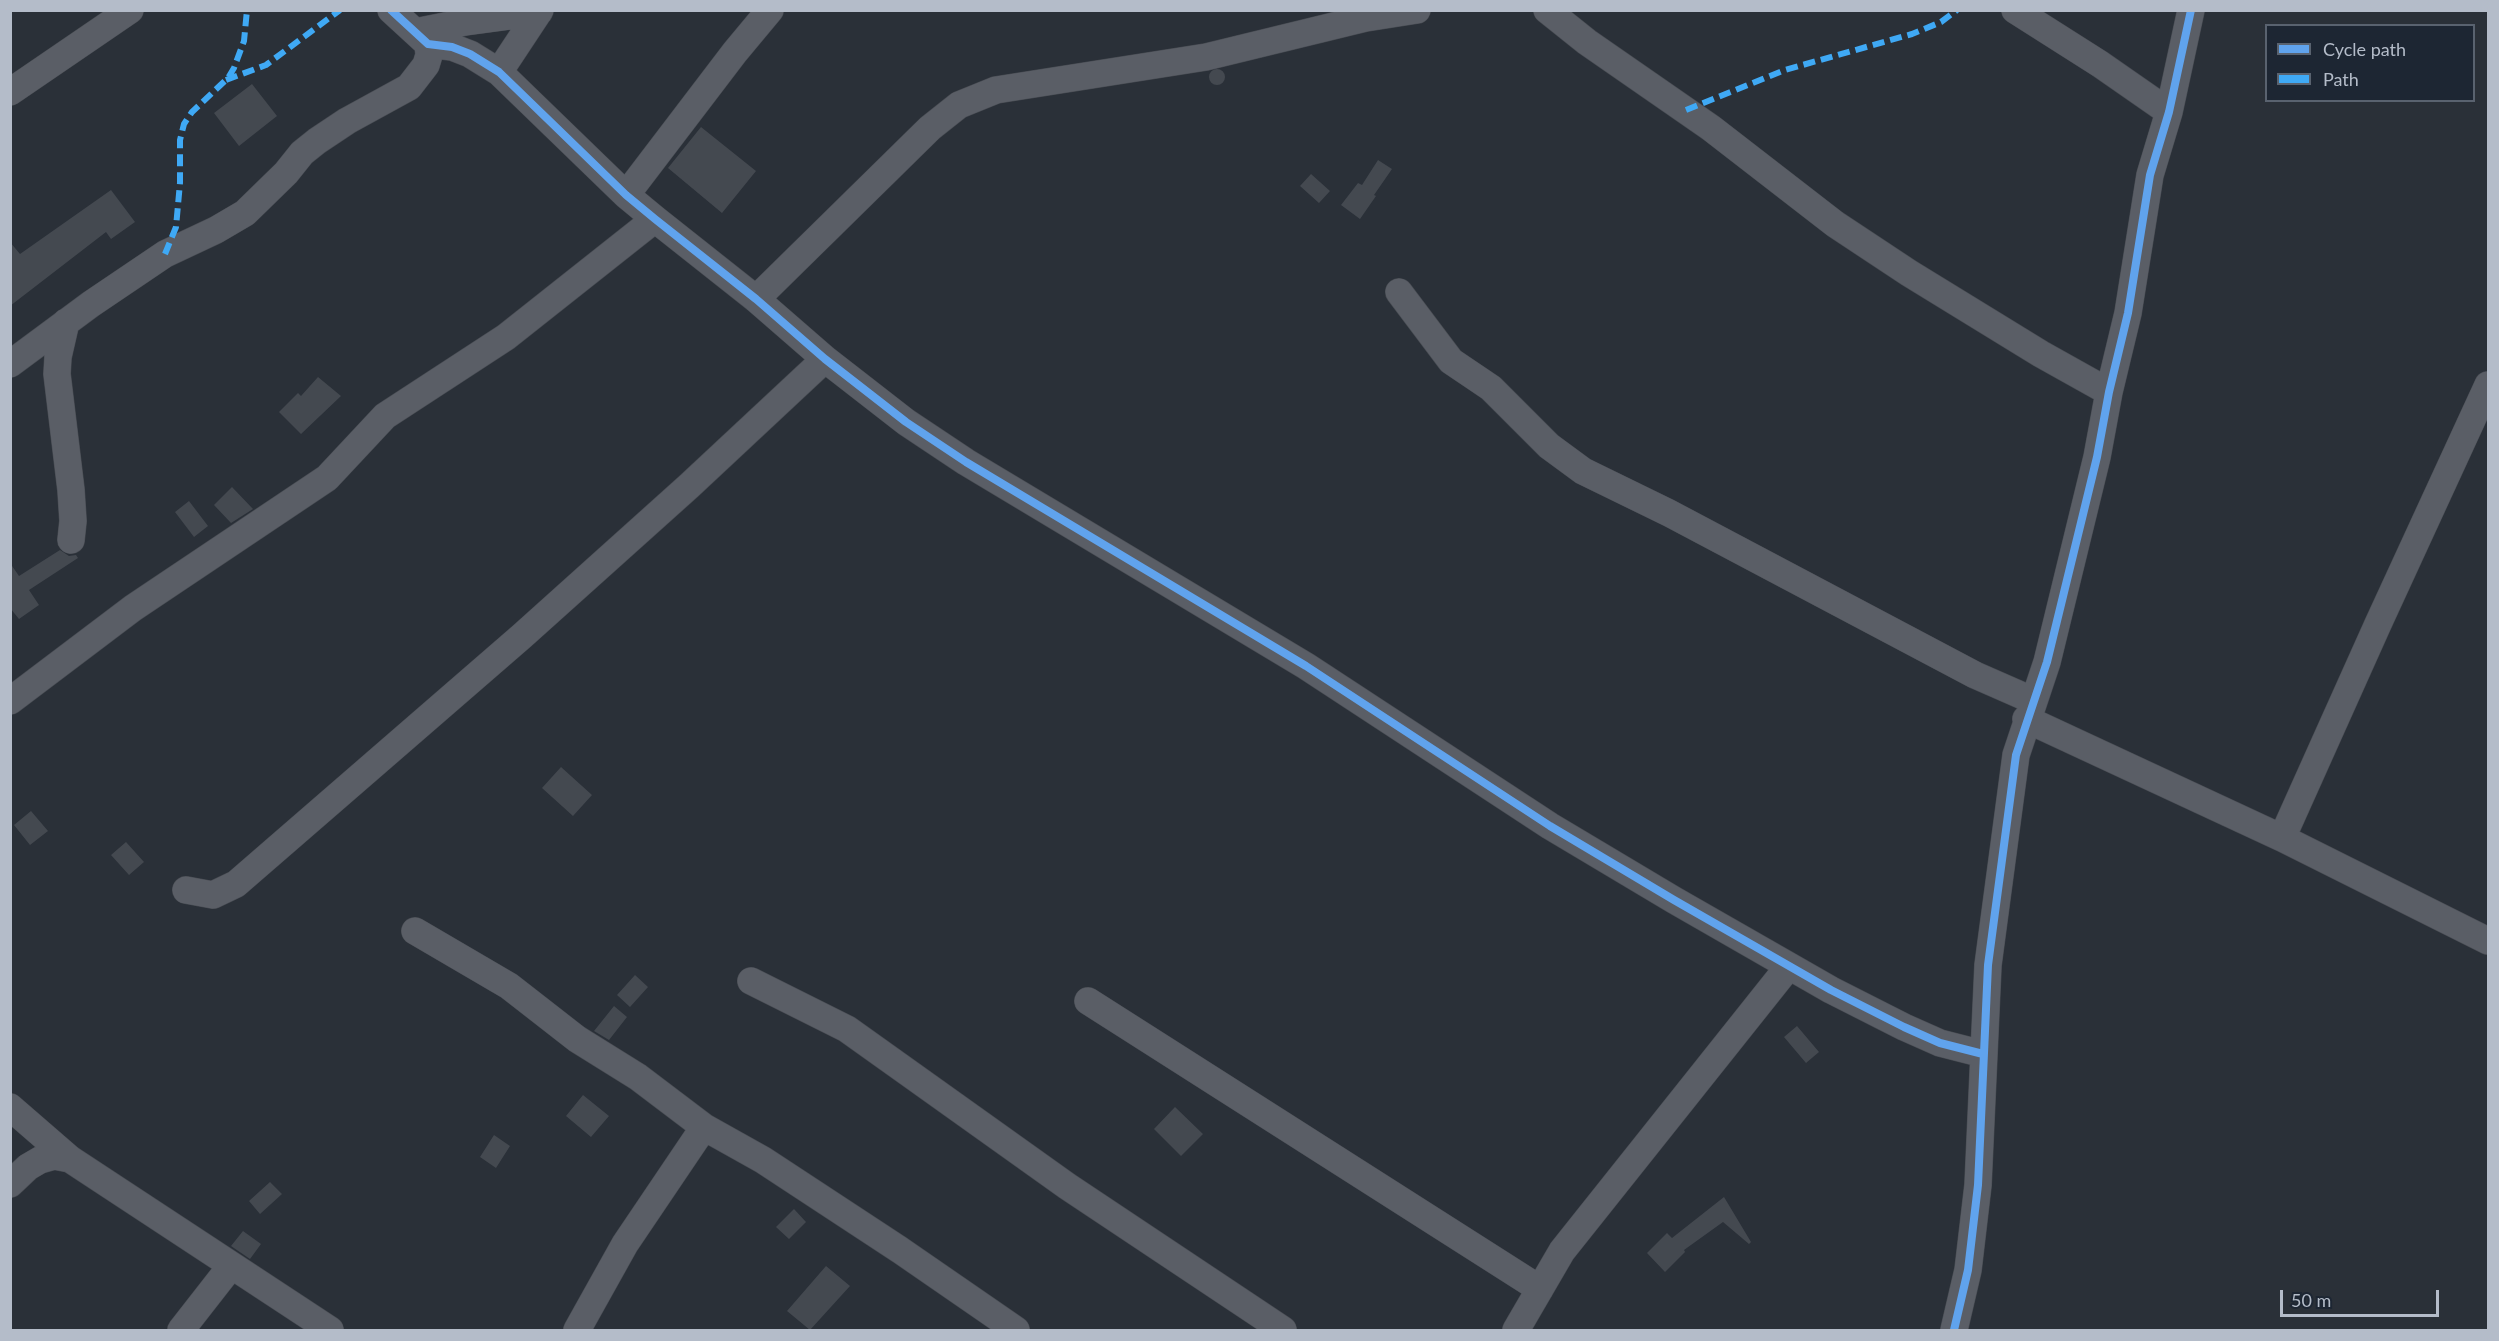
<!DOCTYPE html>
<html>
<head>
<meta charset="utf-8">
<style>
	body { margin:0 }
	#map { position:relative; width:2499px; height:1341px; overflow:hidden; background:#2a3038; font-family:Lato,sans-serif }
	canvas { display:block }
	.frame { position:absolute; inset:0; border:12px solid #b4bcc9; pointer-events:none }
	.legend { position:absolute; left:2265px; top:24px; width:210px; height:78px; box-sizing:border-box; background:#1d2633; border:2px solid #59626f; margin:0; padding:8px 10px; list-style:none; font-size:18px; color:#b4bcc9 }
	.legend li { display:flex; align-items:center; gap:12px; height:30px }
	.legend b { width:30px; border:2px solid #59626f }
	.scale { position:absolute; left:2280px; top:1290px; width:159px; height:27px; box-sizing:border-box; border:3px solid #b4bcc9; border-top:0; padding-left:8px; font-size:18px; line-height:21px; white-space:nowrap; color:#b4bcc9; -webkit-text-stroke:4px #1d2633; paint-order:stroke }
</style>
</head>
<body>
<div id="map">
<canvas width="2499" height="1341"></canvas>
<div class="frame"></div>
<ul class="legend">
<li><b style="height:8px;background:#60a3ed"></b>Cycle path</li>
<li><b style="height:8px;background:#3fa9f5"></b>Path</li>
</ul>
<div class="scale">50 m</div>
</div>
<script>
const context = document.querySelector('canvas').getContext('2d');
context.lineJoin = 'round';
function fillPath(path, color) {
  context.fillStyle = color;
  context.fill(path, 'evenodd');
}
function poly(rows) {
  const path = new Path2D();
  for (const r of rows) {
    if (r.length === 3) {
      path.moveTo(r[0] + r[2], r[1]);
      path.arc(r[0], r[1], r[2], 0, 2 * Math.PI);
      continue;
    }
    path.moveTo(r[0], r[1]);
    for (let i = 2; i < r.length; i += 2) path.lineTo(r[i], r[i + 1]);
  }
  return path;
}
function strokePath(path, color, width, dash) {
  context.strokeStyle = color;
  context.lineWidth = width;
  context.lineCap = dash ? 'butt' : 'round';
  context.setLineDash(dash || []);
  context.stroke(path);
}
fillPath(poly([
	[1217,77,8],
	[252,84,277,116,239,146,214,113],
	[701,127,756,171,722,213,668,168],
	[1378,160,1392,169,1374,195,1376,196,1360,219,1341,205,1358,183,1362,185],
	[1311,174,1330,191,1319,203,1300,186],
	[111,190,135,222,111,239,106,232,10,306,10,242,20,254],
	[318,377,341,396,301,434,279,412,298,393,301,396],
	[232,487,253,509,231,523,214,505],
	[189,501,208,526,194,537,175,512],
	[60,550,69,556,76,555,78,558,29,590,39,605,19,619,10,608,10,563,19,576],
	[561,767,592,795,573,816,542,788],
	[31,811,48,831,30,845,14,825],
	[126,842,144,862,129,875,111,855],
	[635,975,648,987,630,1007,617,995],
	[614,1006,627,1017,609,1040,594,1031],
	[1797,1026,1819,1052,1806,1063,1784,1037],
	[583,1095,609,1116,591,1137,566,1116],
	[1175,1107,1203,1134,1181,1156,1154,1129],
	[494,1135,510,1146,496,1168,480,1157],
	[270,1182,282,1194,260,1214,249,1201],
	[1724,1197,1751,1242,1749,1244,1723,1222,1684,1250,1685,1252,1665,1272,1647,1253,1667,1233,1672,1238],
	[794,1209,806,1222,789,1239,776,1227],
	[243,1231,261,1244,250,1259,231,1246],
	[826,1266,850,1286,810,1330,787,1311]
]), '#444950');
const minor = poly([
	[391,10,428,44,452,47,470,54,499,72,626,195,655,219,756,299,825,359,906,422,966,462,1306,666,1550,826,1674,900,1831,990,1904,1027,1940,1043,1983,1054],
	[1547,10,1587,42,1711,128,1835,224,1909,273,2041,354,2109,392],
	[2015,10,2100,64,2169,112],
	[415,32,465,22,539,12],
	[499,72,540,10],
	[10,92,130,10],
	[626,195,735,52,770,10],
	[1399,292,1451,361,1491,388,1549,446,1583,471,1669,513,1975,675,2032,700],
	[756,299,930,128,959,105,996,90,1206,57,1366,18,1417,10],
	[66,322,58,357,57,374,71,490,73,521,71,540],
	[10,364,91,304,165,254,216,230,245,213,286,173,302,153,317,141,347,121,409,87,426,65,429,55,428,44],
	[10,701,133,608,327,478,385,416,506,337,655,219],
	[2026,719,2282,838,2488,941],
	[2282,838,2378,624,2488,385],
	[186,890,213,895,236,884,522,636,689,486,825,359],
	[415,931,509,986,577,1039,638,1077,704,1127,763,1160,900,1250,1016,1330],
	[751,981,847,1029,1067,1186,1283,1330],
	[1088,1001,1540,1289],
	[10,1107,70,1159,330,1330],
	[10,1184,28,1167,40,1160,54,1156,70,1159],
	[181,1330,231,1266],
	[577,1330,625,1244,704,1127],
	[1516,1330,1562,1251,1789,966],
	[1954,1330,1968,1270,1978,1185,1988,965,2016,755,2047,662,2097,457,2109,392,2128,313,2150,175,2169,112,2191,10]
]);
strokePath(minor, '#484c53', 28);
strokePath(minor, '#5a5e66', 27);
strokePath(poly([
	[226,80,266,65,340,10],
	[1686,110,1785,70,1912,34,1941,22,1957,10],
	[165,254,176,227,180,183,180,140,184,124,192,112,228,78,234,68,244,41,247,10]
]), '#3fa9f5', 6, [12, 6]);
strokePath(poly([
	[391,10,428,44,452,47,470,54,499,72,626,195,655,219,756,299,825,359,906,422,966,462,1306,666,1550,826,1674,900,1831,990,1904,1027,1940,1043,1983,1054],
	[1954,1330,1968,1270,1978,1185,1988,965,2016,755,2047,662,2097,457,2109,392,2128,313,2150,175,2169,112,2191,10]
]), '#60a3ed', 8);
</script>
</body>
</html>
